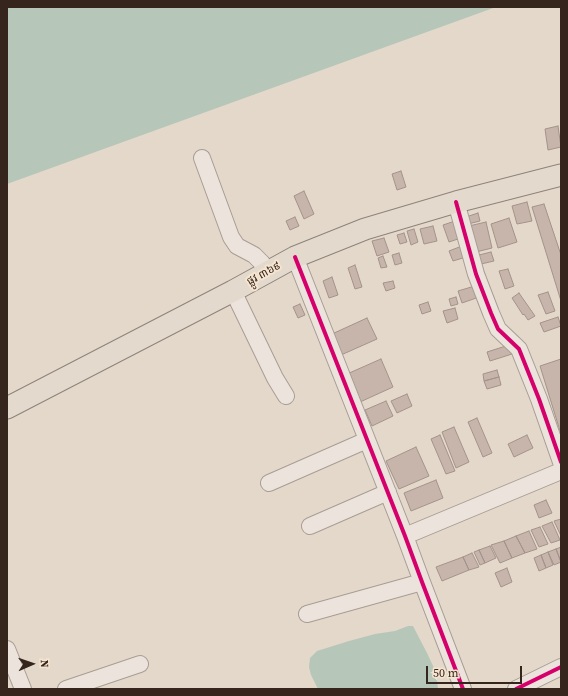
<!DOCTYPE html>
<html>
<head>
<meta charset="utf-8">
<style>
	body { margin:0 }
	#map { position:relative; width:568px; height:696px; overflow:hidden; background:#e4d8ca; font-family:"Source Serif 4",serif }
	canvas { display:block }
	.frame { position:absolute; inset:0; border:8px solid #36251c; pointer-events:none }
	.north { position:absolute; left:12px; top:644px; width:40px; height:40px; -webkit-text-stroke:3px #f5e4cf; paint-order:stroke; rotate:88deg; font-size:11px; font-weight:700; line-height:16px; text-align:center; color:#36251c }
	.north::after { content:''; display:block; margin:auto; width:14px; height:18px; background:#36251c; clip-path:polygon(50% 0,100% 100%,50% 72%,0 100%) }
	.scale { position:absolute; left:426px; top:666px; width:96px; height:18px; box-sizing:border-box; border:2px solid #36251c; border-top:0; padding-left:5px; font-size:12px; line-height:14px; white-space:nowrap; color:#36251c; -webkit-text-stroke:3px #f5e4cf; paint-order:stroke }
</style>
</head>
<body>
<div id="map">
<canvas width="568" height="696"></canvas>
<div class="frame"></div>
<div class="north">N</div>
<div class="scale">50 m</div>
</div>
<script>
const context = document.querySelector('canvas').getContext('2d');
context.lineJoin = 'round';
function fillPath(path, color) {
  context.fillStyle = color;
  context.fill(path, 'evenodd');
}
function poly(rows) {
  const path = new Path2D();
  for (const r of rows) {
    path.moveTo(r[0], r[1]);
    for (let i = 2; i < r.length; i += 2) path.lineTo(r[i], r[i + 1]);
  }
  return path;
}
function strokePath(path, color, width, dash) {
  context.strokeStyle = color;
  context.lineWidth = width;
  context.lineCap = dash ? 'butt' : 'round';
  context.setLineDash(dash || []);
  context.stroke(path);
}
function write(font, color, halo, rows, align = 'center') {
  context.font = font + ' "Source Serif 4","Noto Sans Khmer",serif';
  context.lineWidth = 4;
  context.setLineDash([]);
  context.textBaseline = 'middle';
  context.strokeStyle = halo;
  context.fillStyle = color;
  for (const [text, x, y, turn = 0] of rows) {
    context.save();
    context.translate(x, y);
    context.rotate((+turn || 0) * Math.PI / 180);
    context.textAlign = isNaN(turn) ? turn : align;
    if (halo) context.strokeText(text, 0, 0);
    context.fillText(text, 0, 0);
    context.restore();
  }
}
fillPath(poly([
	[7,7,496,7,7,184],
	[408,626,413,626,427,653,434,668,437,679,438,689,318,689,311,675,309,667,310,658,317,651,349,641,375,634,395,631]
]), '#b6c7b9');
const building = poly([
	[558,126,561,147,548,150,545,129,558,126],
	[401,171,406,187,397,190,392,174,401,171],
	[304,191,314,214,304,219,294,196,304,191],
	[527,202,532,221,517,224,512,206,527,202],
	[544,204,561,255,561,301,532,207,544,204],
	[478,213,480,221,468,224,466,217,478,213],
	[295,217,299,226,290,230,286,221,295,217],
	[509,218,517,242,498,248,491,224,509,218],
	[455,221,461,238,449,242,443,225,455,221],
	[486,222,492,248,476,252,469,226,486,222],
	[433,226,437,241,424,244,420,229,433,226],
	[414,229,418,242,411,245,407,231,414,229],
	[404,233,407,242,400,244,397,235,404,233],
	[384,238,389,252,377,256,372,241,384,238],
	[462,246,466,257,453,261,449,251,462,246],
	[491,252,494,261,481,264,479,255,491,252],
	[399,253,402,263,395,265,392,255,399,253],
	[383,256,387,267,381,268,378,258,383,256],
	[355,265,362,287,355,289,348,268,355,265],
	[508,269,514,286,505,289,499,271,508,269],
	[332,277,338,295,329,298,323,281,332,277],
	[393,281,395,288,386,291,383,283,393,281],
	[478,285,482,296,462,303,458,291,478,285],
	[548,292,555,311,546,314,538,295,548,292],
	[519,293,535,316,528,320,524,314,523,315,512,298,519,293],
	[456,297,458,304,451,306,449,299,456,297],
	[428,302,431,311,422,314,419,305,428,302],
	[300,304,305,315,298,318,293,307,300,304],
	[455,308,458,319,447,323,443,311,455,308],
	[558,317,561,326,544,332,540,323,558,317],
	[367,318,377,339,341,355,332,334,367,318],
	[509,345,512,354,490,361,487,352,509,345],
	[381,359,393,387,360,402,347,374,381,359],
	[561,359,561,434,540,366,561,359],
	[497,370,499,377,484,381,483,374,497,370],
	[499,377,501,385,487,389,484,381,499,377],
	[407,394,412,406,397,413,391,401,407,394],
	[386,401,393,416,372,426,365,410,386,401],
	[477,418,492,453,483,457,468,422,477,418],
	[454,427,469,462,456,468,442,432,454,427],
	[440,435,455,471,446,474,431,439,440,435],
	[527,435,533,448,514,457,508,444,527,435],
	[416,447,429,476,399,489,386,461,416,447],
	[436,480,443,498,411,511,404,493,436,480],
	[546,500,552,513,539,518,534,505,546,500],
	[561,519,561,536,554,521,561,519],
	[552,522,560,540,551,543,542,526,552,522],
	[540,527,548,544,539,547,531,530,540,527],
	[529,531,537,549,525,553,516,536,529,531],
	[516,536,525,553,512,558,504,541,516,536],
	[504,541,512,558,500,563,491,545,504,541],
	[490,546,496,558,485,563,479,550,490,546],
	[561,547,561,562,556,549,561,547],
	[556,549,561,562,554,565,548,552,556,549],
	[479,550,485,563,480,565,474,552,479,550],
	[548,552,553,565,546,568,541,555,548,552],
	[472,553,479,567,469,570,463,557,472,553],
	[541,555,546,568,539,571,534,558,541,555],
	[463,557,469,570,442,581,436,567,463,557],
	[507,568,512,582,501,587,495,573,507,568]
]);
fillPath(building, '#c7b5ab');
strokePath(building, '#a3938a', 1);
const minor = poly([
	[202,158,231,237,237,246,254,255,262,263,267,272],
	[456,202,476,274,491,313,498,329,519,349,539,399,561,462],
	[295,257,405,536,422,582,463,689],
	[233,291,275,378,286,396],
	[269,483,367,440],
	[310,526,388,492],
	[405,536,561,471],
	[307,614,422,582],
	[7,649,23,689],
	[66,689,140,664],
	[516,689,561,667]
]);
const major = poly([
	[7,408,233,291,295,257,365,229,456,202,561,175]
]);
strokePath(minor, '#a89d94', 18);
strokePath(major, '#8e837a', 23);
strokePath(minor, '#ece4dc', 16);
strokePath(major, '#e3d9cd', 21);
strokePath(poly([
	[456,202,476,274,491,313,498,329,519,349,539,399,561,462],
	[295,257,405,536,422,582,463,689],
	[516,689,561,667]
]), '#d6006c', 4);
write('11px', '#36251c', '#f5e4cf', [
	["ផ្លូវ ៣៦៩",264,274,-29]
]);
</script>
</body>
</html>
